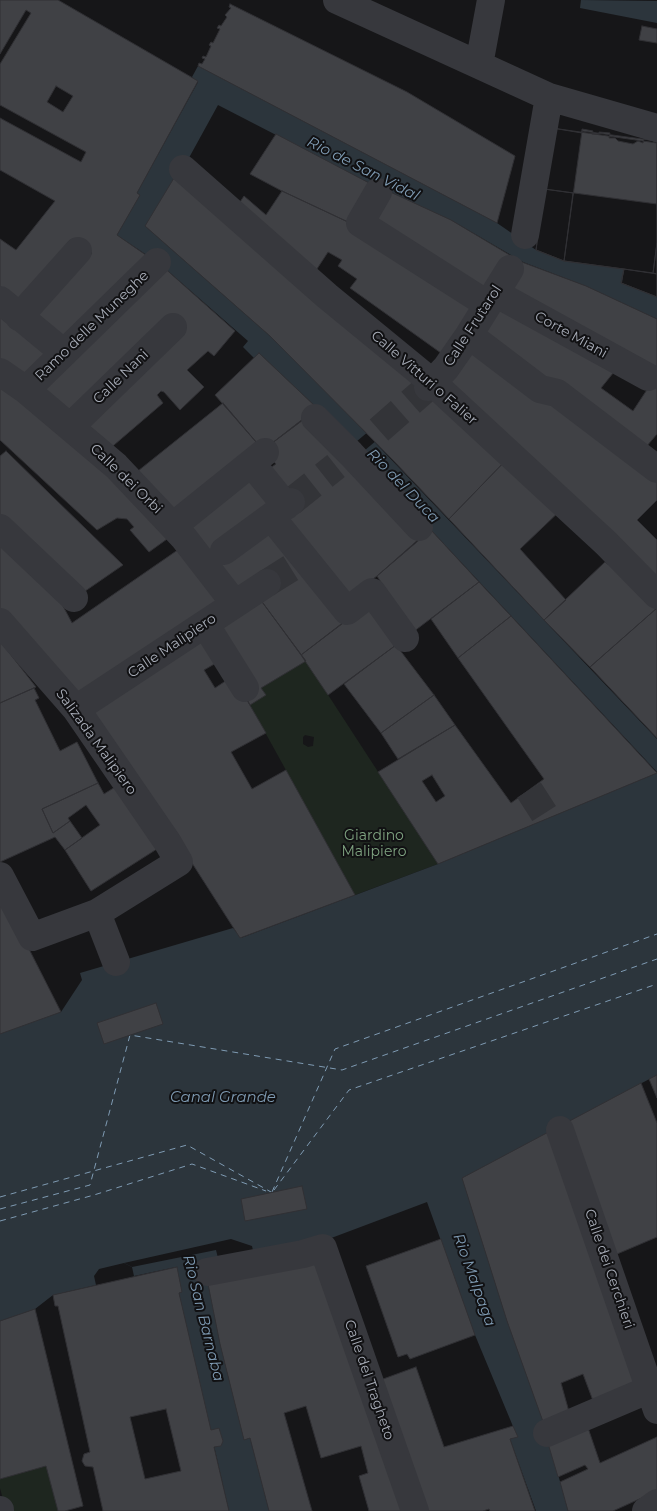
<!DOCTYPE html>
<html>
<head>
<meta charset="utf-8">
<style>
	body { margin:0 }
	canvas { display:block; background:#161618 }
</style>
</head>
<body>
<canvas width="657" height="1511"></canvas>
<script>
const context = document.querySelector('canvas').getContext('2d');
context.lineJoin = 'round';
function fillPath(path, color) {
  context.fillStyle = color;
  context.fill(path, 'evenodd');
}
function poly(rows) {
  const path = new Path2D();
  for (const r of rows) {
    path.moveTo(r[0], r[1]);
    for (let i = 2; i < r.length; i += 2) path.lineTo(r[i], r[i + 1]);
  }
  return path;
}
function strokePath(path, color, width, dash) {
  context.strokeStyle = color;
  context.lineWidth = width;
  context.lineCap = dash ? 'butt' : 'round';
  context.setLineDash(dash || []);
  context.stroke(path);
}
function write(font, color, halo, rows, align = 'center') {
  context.font = font + ' Montserrat,sans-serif';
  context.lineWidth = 4;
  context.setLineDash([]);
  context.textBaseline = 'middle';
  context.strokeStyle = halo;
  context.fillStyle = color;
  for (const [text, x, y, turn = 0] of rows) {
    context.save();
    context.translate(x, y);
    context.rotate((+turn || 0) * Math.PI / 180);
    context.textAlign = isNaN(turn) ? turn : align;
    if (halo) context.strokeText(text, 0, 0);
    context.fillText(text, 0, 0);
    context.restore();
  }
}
fillPath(poly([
	[306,661,438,864,355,895,250,705,265,695,261,688],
	[305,735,314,737,313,746,308,747,303,744,303,737],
	[46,1466,58,1511,6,1511,0,1488,0,1479]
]), '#1e261f');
fillPath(poly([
	[581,0,657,1,657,23,580,8],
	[198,66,497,223,536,250,564,261,624,269,622,283,657,297,657,319,586,286,523,262,451,220,373,185,218,105,185,165,145,226,270,336,346,412,657,739,657,772,317,408,260,354,254,358,243,347,248,341,160,264,117,235,140,195,137,193,198,82,192,77],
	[657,773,657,1075,462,1178,507,1321,546,1430,568,1511,536,1511,510,1439,517,1436,475,1335,427,1202,318,1243,205,1265,220,1344,244,1440,250,1438,269,1511,229,1511,179,1293,182,1292,176,1267,134,1276,132,1267,124,1263,99,1269,94,1276,96,1285,53,1295,35,1309,0,1321,0,1033,61,1012,82,980,80,973,233,928,241,938,438,864]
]), '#2c353c');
fillPath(poly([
	[369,431,377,440,358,456,350,447],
	[231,1239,252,1246,254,1255,219,1262,216,1250,132,1267,124,1263]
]), '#161618');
strokePath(poly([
	[274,1190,349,1090,657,984],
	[272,1192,335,1049,657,934],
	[0,1197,187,1145,271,1192],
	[0,1209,90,1185,130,1035,342,1070,657,959],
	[0,1221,94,1195,192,1164,266,1191]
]), '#7f9bb3', 1, [6, 5]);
const building = poly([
	[0,0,58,0,198,81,137,193,140,195,117,235,153,260,64,348,31,321,92,253,70,240,22,302,0,287,0,239,16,250,55,201,0,170,0,118,81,162,86,152,0,105,0,64,31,13,26,10,0,54,0,0],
	[56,86,73,96,63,112,47,102,56,86],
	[230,4,407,92,515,156,497,223,198,66,199,63,202,64,205,59,202,58,203,56,206,57,211,46,209,45,211,42,213,43,220,29,217,28,219,25,221,26,227,17,225,15,231,8,229,7,230,4],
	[642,26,657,29,657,43,639,40,642,26],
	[552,128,582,133,582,129,593,131,592,134,599,134,599,132,610,133,609,138,615,138,618,141,633,144,638,141,643,143,644,138,654,138,653,141,657,142,657,297,621,283,624,269,564,261,536,250,552,128],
	[552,128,657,143,657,204,544,189,552,128],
	[582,131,657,141,657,243,653,273,564,261,582,131],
	[276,134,373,185,348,222,282,191,250,174,276,134],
	[177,173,510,456,449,519,390,457,270,336,145,226,177,173],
	[544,189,573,193,564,261,536,250,544,189],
	[386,190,451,220,513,257,491,296,369,220,386,190],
	[282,191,348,222,479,314,448,358,350,288,357,279,338,266,342,260,328,252,311,278,234,211,244,196,266,215,282,191],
	[657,243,657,274,653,273,657,243],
	[519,261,586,286,657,319,657,434,641,453,475,334,519,261],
	[618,367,656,376,633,411,601,388,618,367],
	[160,264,235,331,214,356,208,351,187,370,204,387,180,410,164,392,161,391,157,395,163,403,107,451,33,389,160,264],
	[624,269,657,274,657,297,621,283,624,269],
	[0,314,58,354,25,385,0,368,0,314],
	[470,342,657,477,657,500,637,520,657,540,657,585,438,384,470,342],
	[259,353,317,408,263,450,215,395,259,353],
	[0,378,174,534,149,552,130,530,134,527,127,519,117,518,97,530,0,440,0,378],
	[223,403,263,450,175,520,133,475,223,403],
	[307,417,420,538,377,576,347,598,281,518,266,471,276,464,263,450,307,417],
	[6,451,51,495,123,565,78,596,0,521,0,456,6,451],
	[510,456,564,507,520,549,566,600,544,620,449,519,510,456],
	[250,469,277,503,345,621,301,655,257,595,236,600,180,525,250,469],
	[431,530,479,582,413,632,377,576,431,530],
	[0,534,63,606,72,623,185,545,229,605,79,703,0,608,0,534],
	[605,562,657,600,657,608,590,667,544,620,605,562],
	[479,582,511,616,458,658,431,619,479,582],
	[257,595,306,661,261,688,266,695,250,705,210,625,257,595],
	[367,605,396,645,328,695,301,655,367,605],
	[657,608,657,738,590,667,657,608],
	[511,616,657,773,438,864,378,772,455,725,511,803,544,779,458,658,511,616],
	[432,775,445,796,436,802,422,781,432,775],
	[205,629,223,659,204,670,215,688,233,676,266,733,231,752,252,789,286,770,355,895,240,938,176,838,85,708,205,629],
	[0,641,36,687,0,703,0,641],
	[396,645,434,695,381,733,344,684,396,645],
	[34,688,39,698,35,700,60,751,77,742,98,783,42,809,53,833,70,821,82,838,65,850,55,837,0,862,0,703,34,688],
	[434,695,455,725,398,759,381,733,434,695],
	[98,783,104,794,120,784,160,847,91,891,65,850,100,825,86,805,68,818,70,821,53,833,42,809,98,783],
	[0,892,61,1012,0,1034,0,892],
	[156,1003,163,1024,104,1044,97,1023,156,1003],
	[657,1075,657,1098,649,1079,657,1075],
	[641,1083,657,1123,657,1237,610,1257,562,1125,641,1083],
	[556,1128,645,1384,595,1406,583,1374,561,1383,571,1419,546,1430,507,1321,462,1178,556,1128],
	[302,1186,307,1209,245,1221,241,1199,302,1186],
	[441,1239,475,1335,410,1359,407,1354,398,1357,366,1266,441,1239],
	[321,1259,407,1511,369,1511,359,1476,368,1473,361,1446,321,1458,306,1406,284,1413,312,1511,269,1511,250,1438,244,1440,220,1344,207,1279,321,1259],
	[177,1267,182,1292,179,1293,211,1430,219,1428,223,1441,221,1446,214,1447,229,1511,103,1511,93,1467,85,1466,82,1461,84,1454,90,1452,58,1306,55,1306,53,1295,177,1267],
	[166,1409,181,1471,145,1479,130,1417,166,1409],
	[35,1309,83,1506,65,1511,58,1511,46,1466,0,1479,0,1321,35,1309],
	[416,1367,444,1447,513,1426,518,1437,510,1439,535,1511,490,1511,489,1509,483,1511,420,1511,375,1382,416,1367],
	[586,1422,600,1463,657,1437,657,1491,613,1511,568,1511,560,1482,588,1469,585,1465,558,1477,547,1440,586,1422]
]);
fillPath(building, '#404145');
strokePath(building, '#303034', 1);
strokePath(poly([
	[379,430,428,387],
	[291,502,336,466],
	[267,583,299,563],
	[529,790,547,818]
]), '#333438', 28, [28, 14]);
strokePath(poly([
	[337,0,549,97,657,128],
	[479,65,491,0],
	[183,169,327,296,433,383,606,543,657,595],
	[378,192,360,223,487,304],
	[525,235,549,97],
	[495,293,648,377],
	[0,300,64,353],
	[19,317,78,251],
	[469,335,540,389,557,393,657,469],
	[0,372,26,390,116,466,184,538,235,604],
	[428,387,446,368,469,335,510,269],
	[26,390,157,262],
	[315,418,351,454,419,527],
	[70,427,173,327],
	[252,464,286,506],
	[272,518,347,611,372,592,405,638],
	[173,526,265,452],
	[0,528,74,598],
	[224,551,291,502],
	[0,622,76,709,168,843,179,862,97,913],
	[205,624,245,688],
	[76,709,267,583],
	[0,876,32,937,97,913,116,962],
	[560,1130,657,1410],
	[207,1272,303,1254,323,1248,415,1511],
	[547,1433,657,1386],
	[0,1510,0,1511],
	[646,1511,657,1503]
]), '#37383d', 28);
write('14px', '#a8adb8', '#111113', [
	["Ramo delle Muneghe",92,326,-44],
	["Calle Frutarol",473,326,-57],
	["Corte Miani",571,335,29],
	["Calle Nani",121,377,-44],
	["Calle Vitturi o Falier",424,378,41],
	["Calle dei Orbi",126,479,44],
	["Calle Malipiero",172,646,-34],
	["Salizada Malipiero",96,742,54],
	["Calle dei Cerchieri",609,1269,71],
	["Calle del Tragheto",369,1380,71]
]);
write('14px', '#7fa381', '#111113', [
	["Giardino",374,836],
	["Malipiero",374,852]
]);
write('italic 15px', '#7f9bb3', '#111113', [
	["Rio de San Vidal",363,169,27],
	["Rio del Duca",403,486,46],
	["Canal Grande",223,1098],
	["Rio Malpaga",474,1280,70],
	["Rio San Barnaba",203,1318,76]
]);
</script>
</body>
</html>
